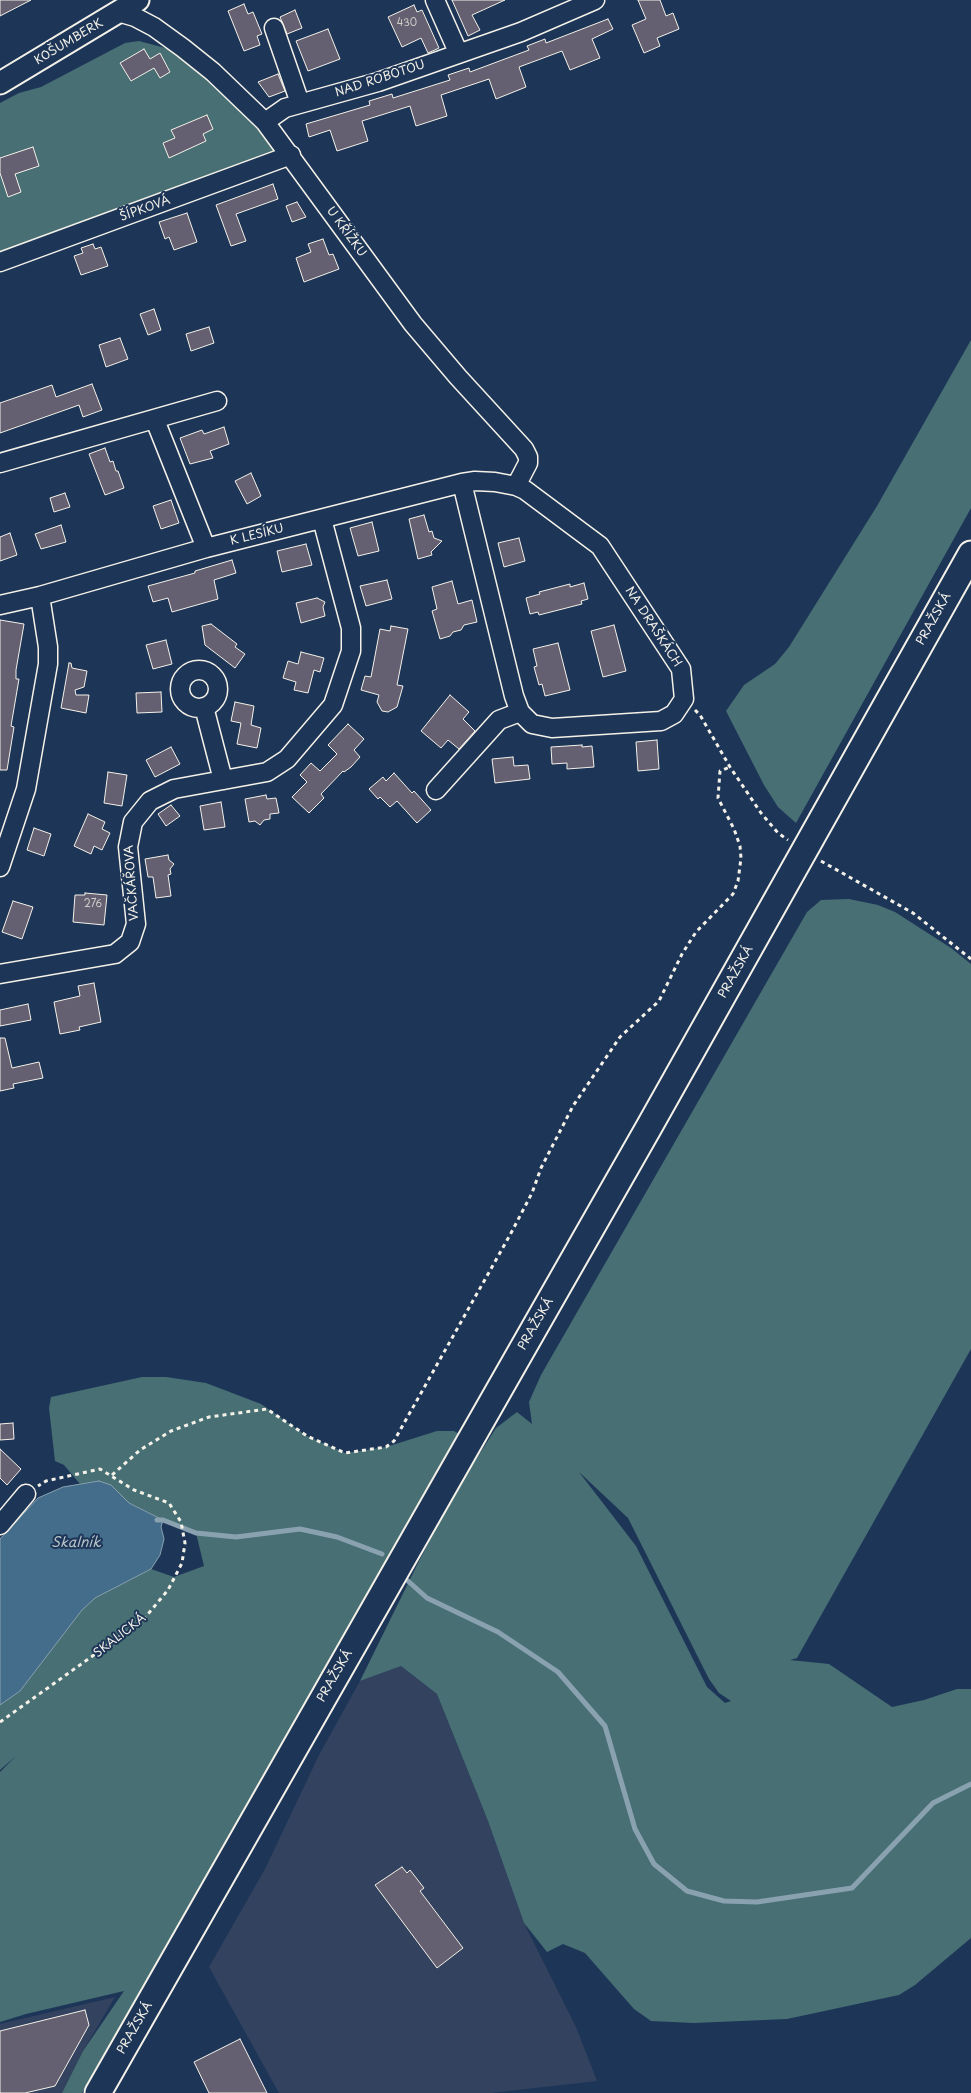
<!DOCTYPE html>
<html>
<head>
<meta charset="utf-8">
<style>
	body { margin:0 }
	canvas { display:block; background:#1d3557 }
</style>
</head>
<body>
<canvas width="971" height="2093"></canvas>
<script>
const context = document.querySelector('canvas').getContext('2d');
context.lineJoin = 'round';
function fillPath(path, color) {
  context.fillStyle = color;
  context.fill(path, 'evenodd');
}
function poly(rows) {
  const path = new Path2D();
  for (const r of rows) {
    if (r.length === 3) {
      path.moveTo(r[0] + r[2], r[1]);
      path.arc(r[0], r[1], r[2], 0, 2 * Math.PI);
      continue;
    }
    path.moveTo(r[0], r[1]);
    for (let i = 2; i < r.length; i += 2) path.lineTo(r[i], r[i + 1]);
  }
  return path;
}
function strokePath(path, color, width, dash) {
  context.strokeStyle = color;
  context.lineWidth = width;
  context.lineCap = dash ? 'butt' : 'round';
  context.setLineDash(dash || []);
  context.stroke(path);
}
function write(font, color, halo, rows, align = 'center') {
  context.font = font + ' "Playpen Sans",sans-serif';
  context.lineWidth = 4;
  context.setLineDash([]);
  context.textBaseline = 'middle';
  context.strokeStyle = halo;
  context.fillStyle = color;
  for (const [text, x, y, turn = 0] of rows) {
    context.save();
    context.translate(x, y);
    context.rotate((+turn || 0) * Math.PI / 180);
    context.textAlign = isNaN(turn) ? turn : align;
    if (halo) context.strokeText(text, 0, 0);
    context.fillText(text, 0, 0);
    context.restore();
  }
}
fillPath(poly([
	[401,1666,437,1694,488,1821,524,1923,576,2027,597,2081,491,2093,279,2093,209,1967,265,1869,319,1755,360,1681],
	[115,1997,83,2051,62,2093,0,2093,0,2024]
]), '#32425f');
fillPath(poly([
	[139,41,169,49,183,48,291,155,0,262,0,103,19,93,41,87,125,43],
	[971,340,971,508,796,823,778,807,764,785,726,711,744,685,775,664,789,647,877,506],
	[849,899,878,905,895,912,951,948,971,964,971,1349,797,1658,790,1660,829,1664,892,1707,924,1700,957,1689,971,1689,971,1938,915,1985,899,1995,787,2019,694,2023,651,2021,634,2009,585,1953,563,1944,547,1952,524,1923,488,1821,437,1694,401,1666,360,1681,419,1561,456,1491,496,1428,517,1412,532,1424,529,1402,541,1375,807,912,821,900],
	[579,1472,628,1518,709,1679,719,1693,731,1701,725,1703,707,1687,636,1546],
	[142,1377,166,1377,206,1383,261,1404,307,1436,345,1453,386,1447,437,1431,454,1431,461,1435,173,1938,82,2093,62,2093,83,2051,124,1991,26,2014,0,2022,0,1772,16,1756,0,1770,0,1705,20,1691,82,1610,95,1598,151,1569,174,1577,204,1566,196,1533,163,1520,129,1503,111,1485,99,1481,80,1484,64,1465,55,1461,49,1408,51,1397]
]), '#476f74');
const water = poly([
	[99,1481,111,1485,129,1503,163,1520,161,1527,164,1539,160,1555,151,1569,95,1598,82,1610,20,1691,0,1705,0,1539,38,1498,63,1487,99,1481]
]);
fillPath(water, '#436d8a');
strokePath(water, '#8aa2b0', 1);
strokePath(poly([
	[157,1520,163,1520,196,1533,236,1537,300,1529,337,1537,382,1554],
	[408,1581,427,1598,498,1632,558,1672,605,1726,635,1829,654,1864,687,1891,724,1901,757,1902,852,1888,933,1803,971,1784]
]), '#8aa2b0', 5);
const building = poly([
	[0,0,31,0,0,16,0,0],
	[452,0,505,0,472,15,480,30,468,36,452,0],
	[638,0,660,0,666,16,673,13,679,29,657,38,660,46,644,53,632,25,646,19,638,0],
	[244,4,248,14,253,12,262,34,257,36,260,45,244,51,228,11,244,4],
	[414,5,417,12,422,10,439,48,428,53,421,38,402,47,388,17,414,5],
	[295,10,302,28,287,34,280,17,295,10],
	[608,19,613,29,592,39,600,58,570,70,562,51,519,67,526,87,496,99,489,79,441,95,447,116,416,126,410,106,362,121,368,141,337,151,330,130,309,137,306,124,370,105,369,101,392,94,393,98,450,80,448,75,469,68,470,72,529,50,527,46,545,39,546,43,608,19],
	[328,29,340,59,308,71,296,41,328,29],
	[144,49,150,59,160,53,170,72,160,78,154,68,131,81,120,63,144,49],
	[278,74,285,91,269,97,258,82,278,74],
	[207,115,213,129,203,134,206,141,169,158,163,143,175,138,171,130,207,115],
	[33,147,39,166,15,174,21,192,8,197,0,173,0,158,33,147],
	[273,184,278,199,236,214,246,241,231,246,216,205,273,184],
	[297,202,306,217,292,222,286,206,297,202],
	[187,213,197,242,174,250,169,237,165,239,159,222,187,213],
	[323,239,329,255,333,254,339,269,304,282,296,258,311,252,308,244,323,239],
	[93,244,95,249,101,247,108,266,81,275,74,256,83,253,81,248,93,244],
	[154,309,161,330,148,335,140,314,154,309],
	[209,327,214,343,191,351,186,334,209,327],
	[120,338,128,359,106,367,99,345,120,338],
	[92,384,102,410,83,417,79,405,0,433,0,403,52,385,56,397,92,384],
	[224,427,229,444,210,451,213,458,190,464,180,438,202,430,204,434,224,427],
	[105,448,110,462,113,461,116,471,118,471,124,488,105,495,89,454,105,448],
	[251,473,261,496,247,504,235,481,251,473],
	[65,493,70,507,54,512,50,498,65,493],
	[171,500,179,523,161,529,153,506,171,500],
	[424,515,429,532,432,531,434,538,442,541,431,552,432,555,418,559,409,519,424,515],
	[372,522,379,551,358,556,350,528,372,522],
	[61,525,66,542,41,549,35,534,61,525],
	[10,533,17,555,0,561,0,537,10,533],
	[519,538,525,561,504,567,498,543,519,538],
	[306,544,312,565,282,572,277,551,306,544],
	[232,560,236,573,214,580,218,599,172,612,168,598,153,602,148,586,195,573,195,571,232,560],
	[387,580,392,599,366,606,360,586,387,580],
	[452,581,458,604,472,600,477,622,464,625,461,630,453,632,450,636,440,639,432,611,437,609,432,587,452,581],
	[584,583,588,599,581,601,582,604,539,615,538,612,530,614,526,598,540,594,539,592,570,584,570,587,584,583],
	[317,598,325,602,323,607,325,616,301,623,296,603,317,598],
	[0,620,24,624,16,670,16,679,19,679,11,726,14,727,7,770,0,770,0,620],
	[211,624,237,644,235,647,245,654,235,668,205,645,202,626,211,624],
	[614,625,626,671,603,677,591,631,614,625],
	[391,626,408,629,397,685,403,686,397,707,388,712,382,711,377,702,379,695,361,690,365,676,371,677,380,629,390,631,391,626],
	[166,640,172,664,153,669,146,645,166,640],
	[558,643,570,690,545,696,542,684,539,685,534,667,537,666,533,649,558,643],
	[301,652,324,658,320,672,314,670,308,693,294,690,296,682,283,678,288,661,298,664,301,652],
	[69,663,71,663,72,668,87,671,84,687,75,690,76,695,89,695,86,713,61,708,69,663],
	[161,692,162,712,137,713,136,693,161,692],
	[450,695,469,712,463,719,475,731,459,749,448,740,441,748,421,731,450,695],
	[235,702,254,706,251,725,261,728,257,748,237,744,241,723,231,721,235,702],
	[348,724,364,739,354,750,360,757,351,767,344,772,343,771,321,794,324,798,309,813,292,797,307,782,300,775,311,763,320,771,337,754,328,745,348,724],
	[657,740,659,769,638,771,636,742,657,740],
	[582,745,582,747,592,746,594,767,567,769,567,763,552,764,551,747,582,745],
	[171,747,180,764,155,777,146,760,171,747],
	[513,757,514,766,528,765,530,779,495,783,492,759,513,757],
	[108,772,127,775,122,806,104,803,108,772],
	[394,773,412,793,414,791,431,810,417,823,397,801,390,807,380,797,378,799,369,789,383,777,386,781,394,773],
	[266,795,267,799,276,798,279,813,270,814,270,819,264,820,260,825,255,821,249,822,245,799,266,795],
	[221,802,225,827,204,830,200,806,221,802],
	[171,805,180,816,166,826,158,814,171,805],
	[88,814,105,822,102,829,110,833,102,850,94,846,91,854,74,846,88,814],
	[34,828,51,834,44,856,27,850,34,828],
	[168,855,169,860,174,864,170,869,171,874,168,875,171,896,156,898,153,877,148,877,145,859,168,855],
	[85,893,107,895,104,925,73,922,75,895,85,895,85,893],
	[13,901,33,907,22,939,2,932,13,901],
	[94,983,101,1022,79,1027,80,1030,60,1034,54,1002,80,996,78,986,94,983],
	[28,1004,31,1020,0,1026,0,1010,28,1004],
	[0,1038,5,1038,12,1068,39,1062,43,1078,13,1084,14,1088,0,1091,0,1038],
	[13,1423,14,1439,0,1440,0,1424,13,1423],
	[0,1449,21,1469,7,1485,0,1478,0,1449],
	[402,1867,407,1873,410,1870,424,1888,420,1891,463,1948,437,1968,375,1885,402,1867],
	[85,2010,89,2025,55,2086,25,2093,0,2093,0,2031,85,2010],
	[240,2039,267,2093,209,2093,194,2062,240,2039]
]);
fillPath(building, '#646071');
strokePath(building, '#f4f1e8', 1);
const minor = poly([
	[435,0,458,52],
	[118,12,135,17,154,27,183,48,213,72,265,122,413,324,458,377,524,449,528,457,528,463,516,486],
	[274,28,300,103],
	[265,122,285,108,378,82,521,32,595,0],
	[0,262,291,155],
	[155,420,206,548],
	[0,463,217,401],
	[0,605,40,596,206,548,462,483,475,481,495,482,516,486,525,490,600,546,681,669,684,699,674,714,661,721,552,728,532,724,520,712,514,696,462,483],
	[199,689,19],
	[204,707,223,780],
	[436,790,499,720,520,712],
	[0,867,26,789,48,664,48,647,40,596],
	[0,974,115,954,130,942,136,924,128,847,133,822,150,801,174,789,267,772,287,759,333,705,351,651,351,628,322,519],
	[0,1525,26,1494]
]);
const tertiary = poly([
	[0,83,138,0]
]);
const secondary = poly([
	[98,2093,649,1127,971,554]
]);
strokePath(minor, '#f4f1e8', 21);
strokePath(tertiary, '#f4f1e8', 25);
strokePath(secondary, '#f4f1e8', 29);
strokePath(poly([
	[695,710,700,715,730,767,761,813,778,833,788,840],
	[821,861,913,913,971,959],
	[112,1475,140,1450,171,1431,209,1417,267,1409,307,1436,345,1453,386,1447,394,1441,510,1235,532,1193,541,1168,573,1106,620,1037,659,1001,682,954,696,932,733,894,738,881,741,858,740,846,734,829,718,798,720,771,730,767],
	[0,1722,143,1620,168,1590,182,1563,185,1543,181,1522,169,1503,134,1490,100,1469,46,1481,38,1486]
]), '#f4f1e8', 3, [4, 4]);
strokePath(minor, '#1d3557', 18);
strokePath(tertiary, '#1d3557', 21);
strokePath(secondary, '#1d3557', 25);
write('10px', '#d0cdca', null, [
	["430",407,23],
	["276",93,904]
]);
write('12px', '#f4f1e8', '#1d3557', [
	["KOŠUMBERK",69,42,-31],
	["NAD ROBOTOU",380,79,-18],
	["ŠÍPKOVÁ",145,209,-20],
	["U KŘÍŽKU",346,232,54],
	["K LESÍKU",257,535,-14],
	["PRAŽSKÁ",934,619,-61],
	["NA DRAŠKÁCH",653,627,57],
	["VAČKÁŘOVA",132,883,-94],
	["PRAŽSKÁ",736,972,-61],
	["PRAŽSKÁ",536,1324,-60],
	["SKALICKÁ",120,1636,-38],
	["PRAŽSKÁ",335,1676,-60],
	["PRAŽSKÁ",135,2028,-60]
]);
write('italic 14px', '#b6c3c7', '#1d3557', [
	["Skalník",76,1543]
]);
</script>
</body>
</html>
